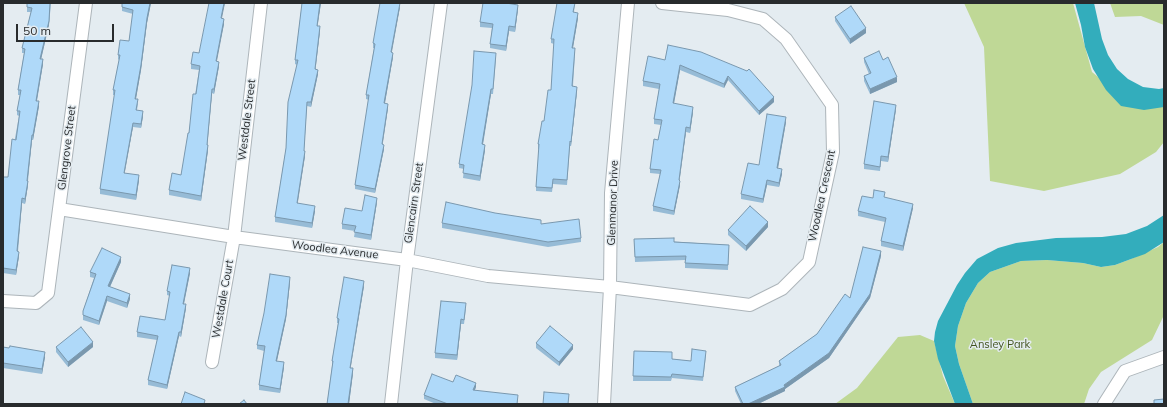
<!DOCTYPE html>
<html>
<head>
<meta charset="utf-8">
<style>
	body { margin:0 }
	#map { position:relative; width:1167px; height:407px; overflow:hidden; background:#e4ecf1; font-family:Mulish,sans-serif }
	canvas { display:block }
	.frame { position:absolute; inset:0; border:4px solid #282b2d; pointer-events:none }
	.scale { position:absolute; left:16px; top:24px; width:98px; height:18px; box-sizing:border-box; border:2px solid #282b2d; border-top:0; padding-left:5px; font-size:12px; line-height:14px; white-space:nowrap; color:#282b2d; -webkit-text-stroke:3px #e4ecf1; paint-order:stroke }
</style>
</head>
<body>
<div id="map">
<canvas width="1167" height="407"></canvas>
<div class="frame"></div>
<div class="scale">50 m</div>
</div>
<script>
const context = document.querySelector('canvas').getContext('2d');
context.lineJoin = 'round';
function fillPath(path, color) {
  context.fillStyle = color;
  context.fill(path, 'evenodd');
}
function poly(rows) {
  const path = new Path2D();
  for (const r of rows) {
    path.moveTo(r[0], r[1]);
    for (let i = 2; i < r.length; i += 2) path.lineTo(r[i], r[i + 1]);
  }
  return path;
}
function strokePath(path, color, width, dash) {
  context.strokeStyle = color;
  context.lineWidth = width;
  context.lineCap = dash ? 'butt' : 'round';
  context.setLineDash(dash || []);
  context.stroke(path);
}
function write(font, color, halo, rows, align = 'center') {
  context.font = font + ' Mulish,sans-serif';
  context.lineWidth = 3;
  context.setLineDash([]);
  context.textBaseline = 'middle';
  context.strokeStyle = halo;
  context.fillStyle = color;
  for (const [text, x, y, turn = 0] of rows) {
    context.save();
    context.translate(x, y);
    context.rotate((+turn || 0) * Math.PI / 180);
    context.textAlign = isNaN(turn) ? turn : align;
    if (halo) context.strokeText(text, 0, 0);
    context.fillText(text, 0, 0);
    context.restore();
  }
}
fillPath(poly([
	[964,3,1073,3,1092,72,1114,90,1164,102,1164,142,1156,152,1120,174,1044,191,990,181,984,47],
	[1110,3,1164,3,1164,25,1141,16,1115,17],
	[1164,242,1164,315,1152,340,1101,372,1089,389,1084,404,973,404,959,364,955,346,958,326,966,303,978,283,990,272,1021,261,1047,260,1083,263,1101,267,1115,265,1131,259,1158,247],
	[920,335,934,341,943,376,955,404,835,404,857,388,898,337]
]), '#bfd896');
fillPath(poly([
	[1075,3,1094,3,1102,39,1108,55,1117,69,1128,79,1143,87,1159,89,1164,88,1164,107,1144,110,1121,106,1106,90,1093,69,1085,47,1081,25],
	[1164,215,1164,242,1145,254,1131,259,1115,265,1101,267,1083,263,1047,260,1021,261,990,272,978,283,966,303,958,326,955,346,959,364,973,404,955,404,938,359,934,341,935,332,938,321,957,285,965,273,977,259,998,248,1016,243,1056,238,1102,237,1126,234,1147,226]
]), '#33adbc');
const street = poly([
	[59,209,234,237,407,260,488,276,610,287,750,305,782,289,809,262,833,152,832,105,786,39,763,19,728,10,662,3],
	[3,301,36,303,48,293,86,3],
	[212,362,234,237,261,3],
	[391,404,407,260,441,3],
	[604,404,610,287,611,193,628,3],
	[1104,404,1125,371,1164,357]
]);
strokePath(street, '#adb5ba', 14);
strokePath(street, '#fff', 12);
fillPath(poly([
	[27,3,51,3,49,25,41,59,43,64,37,101,39,106,33,140,32,140,28,181,28,185,25,204,22,203,18,252,19,256,16,275,3,273,3,177,8,177,19,116,17,115,17,111,20,95,18,95,18,90,24,53,22,53,22,48,31,12,27,12],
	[122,3,151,3,147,23,141,70,136,99,138,104,137,110,143,116,141,128,133,127,124,173,139,180,136,200,100,194,100,189,115,95,113,95,113,90,119,60,118,59,118,55,129,41,133,14,122,11],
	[225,3,221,18,224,24,216,61,219,66,214,94,212,93,207,145,208,150,201,201,169,195,169,190,181,175,189,133,199,70,191,69,191,64,199,53],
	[302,3,321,3,317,26,320,31,315,69,318,74,311,107,307,106,304,151,305,156,297,203,315,211,312,228,275,222,275,217,286,148,297,65,295,64,295,60],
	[553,3,575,3,574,12,578,18,573,48,575,53,573,86,577,91,571,146,570,146,567,185,553,184,552,192,536,191,536,187,539,149,538,149,538,144,544,121,551,90,554,44,551,43,551,39,557,4],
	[400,7,391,52,393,57,385,103,388,108,382,144,384,149,375,193,355,189,355,185,369,100,366,99,366,95,374,48,373,48,373,43],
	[518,9,515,32,509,31,506,51,490,48,490,44,492,28,480,27,480,22],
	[835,17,866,33,850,44,835,21],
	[668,45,774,97,774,102,759,115,728,80,724,88,680,70,674,104,693,112,690,133,686,132,679,180,680,185,674,215,653,211,653,206,660,174,650,173,650,169,658,140,661,125,654,124,654,119,659,89,643,86,643,81,665,60],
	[496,58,493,94,491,94,483,145,485,150,480,181,463,178,464,169,459,168,459,164],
	[864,58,883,60,897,82,870,94,864,81,864,76,869,74,864,62],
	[896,109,888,162,881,161,880,171,864,169,864,164],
	[786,122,778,169,782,174,779,187,767,185,763,203,741,199,741,194,759,165],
	[873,198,885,198,913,208,903,251,881,246,881,241,885,222,858,216,858,211],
	[377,202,371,240,354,237,355,231,342,229,342,224,362,211],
	[442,223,541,224,581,238,581,242,548,247,442,228],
	[768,227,746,251,728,235,728,230],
	[634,239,729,245,728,270,685,268,685,260,635,262],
	[881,256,870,298,829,358,785,389,785,391,758,404,741,404,735,391,735,387,779,366,779,361,817,334,850,298],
	[121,262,110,287,130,299,127,308,107,301,99,325,83,320,83,311,94,278,90,277,90,272],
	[190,273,184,304,186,308,181,337,179,336,167,389,148,385,148,380,157,340,137,337,137,332,165,320,170,296,167,295,167,291],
	[290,282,286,319,277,361,284,367,280,393,259,390,259,385,264,351,257,349,257,345],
	[364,286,350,368,353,373,349,404,327,404,332,366,332,361,338,323,337,323,337,318],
	[466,308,464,324,461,324,457,360,435,358,435,353],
	[536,343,573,349,559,366,536,348],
	[3,347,45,357,42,374,3,368],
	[56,347,93,347,68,367,56,352],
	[634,351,672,359,691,361,706,355,703,381,672,378,671,381,633,381],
	[453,382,476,387,475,390,518,400,517,404,436,404,424,399,424,395]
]), '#96bbd6');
fillPath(poly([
	[50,3,49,25,40,64,40,59],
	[150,3,151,3,147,23,141,70,135,104,135,99,147,18],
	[224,3,225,3,221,23,221,18],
	[320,3,321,3,317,30,317,26],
	[400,3,400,7,391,57,391,52],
	[518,5,518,9,515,32,515,27],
	[578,13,578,18,572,53,572,48],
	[224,19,224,24,216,66,216,61],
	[320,26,320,31,315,74,315,69],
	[509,26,509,31,506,51,506,46],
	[866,28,866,33,850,44,850,39],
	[393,53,393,57,384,108,384,103],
	[43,59,43,64,36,105,36,101],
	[219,62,219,66,214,94,214,89],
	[680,65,680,70,673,108,673,103],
	[318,70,318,74,311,107,311,102],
	[728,76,728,80,724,88,724,84],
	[897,77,897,82,870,94,870,89],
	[577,87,577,91,571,146,571,142],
	[212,89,212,93,207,149,207,145],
	[491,89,491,94,482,149,482,144],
	[774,97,774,102,759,115,759,111],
	[39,101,39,106,33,140,33,135],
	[388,104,388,108,382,149,382,144],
	[896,105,896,109,888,162,888,157],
	[693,107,693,112,690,133,690,128],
	[143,111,143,116,141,128,141,124],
	[786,117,786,122,777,173,777,168],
	[133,123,133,127,124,177,124,173],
	[686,127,686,132,679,185,679,180],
	[32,135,32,140,27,185,27,181],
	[208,145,208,150,201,201,201,196],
	[384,145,384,149,375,193,375,189],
	[485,145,485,150,480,181,480,176],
	[305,151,305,156,297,208,297,203],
	[782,169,782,174,779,187,779,183],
	[139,175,139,180,136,200,136,195],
	[767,180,767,185,763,203,763,199],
	[28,181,28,185,25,204,25,199],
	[680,181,680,185,674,215,674,211],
	[22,198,22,203,17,256,17,251],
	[377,198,377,202,371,240,371,235],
	[913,204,913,208,903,251,903,246],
	[315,206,315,211,312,228,312,223],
	[768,222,768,227,746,251,746,246],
	[881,251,881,256,870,298,829,358,785,389,785,391,758,404,748,404,784,385,829,353],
	[19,252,19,256,16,275,16,270],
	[121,257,121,262,108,291,108,286],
	[190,268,190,273,183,308,183,304],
	[290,277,290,282,286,319,276,365,276,361],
	[364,281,364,286,350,372,350,368],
	[130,294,130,299,127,308,127,303],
	[107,296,107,301,99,325,99,321],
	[186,304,186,308,181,337,181,332],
	[461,319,461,324,457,360,457,355],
	[179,332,179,336,167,389,167,385],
	[93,342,93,347,68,367,68,362],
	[573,345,573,349,559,366,559,362],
	[45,352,45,357,42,374,42,369],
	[284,362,284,367,280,393,280,389],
	[353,368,353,373,349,404,348,404],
	[476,383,476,387,473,394,473,390]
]), '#7a98ae');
const building = poly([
	[27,3,50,3,49,21,40,59,43,59,36,101,39,101,33,135,32,135,27,181,28,181,25,199,22,198,17,251,19,252,16,270,3,268,3,177,8,177,12,139,16,140,20,111,17,111,21,90,18,90,25,49,22,48,32,8,27,7,27,3],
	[122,3,150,3,147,18,141,65,135,99,138,99,136,110,143,111,141,124,133,123,124,173,139,175,136,195,100,189,115,90,113,90,120,55,118,55,120,40,129,41,133,10,122,7,122,3],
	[209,3,224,3,221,18,224,19,216,61,219,62,214,89,212,89,207,145,208,145,201,196,169,190,172,173,181,175,188,133,189,133,193,94,196,94,200,66,191,64,193,52,199,53,209,3],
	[302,3,320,3,317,26,320,26,315,69,318,70,311,102,307,102,304,151,305,151,297,203,315,206,312,223,275,217,286,148,288,102,298,60,295,60,302,3],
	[380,3,400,3,391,52,393,53,384,103,388,104,382,144,384,145,375,189,355,185,369,95,366,95,375,44,373,43,380,3],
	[483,3,506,3,518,5,515,27,509,26,506,46,490,44,493,24,480,22,483,3],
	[557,3,575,3,573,12,578,13,572,48,575,48,572,86,577,87,571,142,570,141,567,180,553,179,552,188,536,187,539,144,538,144,542,121,544,121,548,90,551,90,554,39,551,39,557,3],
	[851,6,866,28,850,39,835,17,851,6],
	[668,45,701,52,747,71,749,69,774,97,759,111,728,76,724,84,680,65,673,103,693,107,690,128,686,127,679,180,680,181,674,211,653,206,661,170,650,169,654,139,658,140,662,120,654,119,660,84,643,81,648,56,665,60,668,45],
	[474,51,496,53,493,89,491,89,482,144,485,145,480,176,463,173,464,165,459,164,472,85,474,51],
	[879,51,883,60,888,57,897,77,870,89,864,76,871,73,864,58,879,51],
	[874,101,896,105,888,157,881,156,880,167,864,164,874,101],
	[767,114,786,117,777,168,782,169,779,183,767,180,763,199,741,194,748,163,759,165,767,114],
	[874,190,885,192,884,197,913,204,903,246,881,241,886,218,858,211,862,196,873,198,874,190],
	[365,195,377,198,371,235,354,232,356,226,342,224,345,208,362,211,365,195],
	[446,202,495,213,541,220,541,224,579,219,581,238,548,242,442,223,446,202],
	[750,206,768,222,746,246,728,230,750,206],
	[674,238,674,242,729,245,728,265,685,263,686,256,635,257,634,239,674,238],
	[863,247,881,251,870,294,829,353,784,385,785,387,748,404,743,404,735,387,781,365,779,361,817,334,845,294,850,298,863,247],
	[102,248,121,257,108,286,130,294,127,303,107,296,99,321,83,315,83,311,96,274,90,272,102,248],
	[172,265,190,268,183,304,186,304,181,332,179,332,167,385,148,380,158,336,137,332,140,316,165,320,170,292,167,291,172,265],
	[270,274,290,277,286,315,276,361,284,362,280,389,259,385,265,346,257,345,264,313,270,274],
	[344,277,364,281,350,368,353,368,348,404,327,404,333,361,332,361,339,319,337,318,344,277],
	[441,301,466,303,464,320,461,319,457,355,435,353,441,301],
	[550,326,573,345,559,362,536,343,550,326],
	[81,327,93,342,68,362,56,347,81,327],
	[10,346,45,352,42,369,3,363,3,347,9,348,10,346],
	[692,349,706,351,703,377,672,374,671,377,633,376,634,351,672,352,672,359,691,361,692,349],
	[432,374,453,382,456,375,476,383,473,390,518,395,517,404,448,404,424,395,432,374],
	[185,392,205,400,204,404,181,404,185,392],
	[544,392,569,394,568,404,543,404,544,392],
	[1164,399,1164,404,1154,404,1154,400,1164,399],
	[244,400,247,404,239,404,244,400]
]);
fillPath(building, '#afd9f9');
strokePath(building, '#7a98ae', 1);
write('11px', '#282b2d', '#e4ecf1', [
	["Westdale Street",247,120,-83],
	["Glengrove Street",67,148,-83],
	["Woodlea Crescent",822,196,-78],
	["Glencairn Street",414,203,-82],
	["Glenmanor Drive",613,203,-88],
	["Woodlea Avenue",335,250,7],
	["Westdale Court",223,299,-80]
]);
write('11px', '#42541e', '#e4ecf1', [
	["Ansley Park",1000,345]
]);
</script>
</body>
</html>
